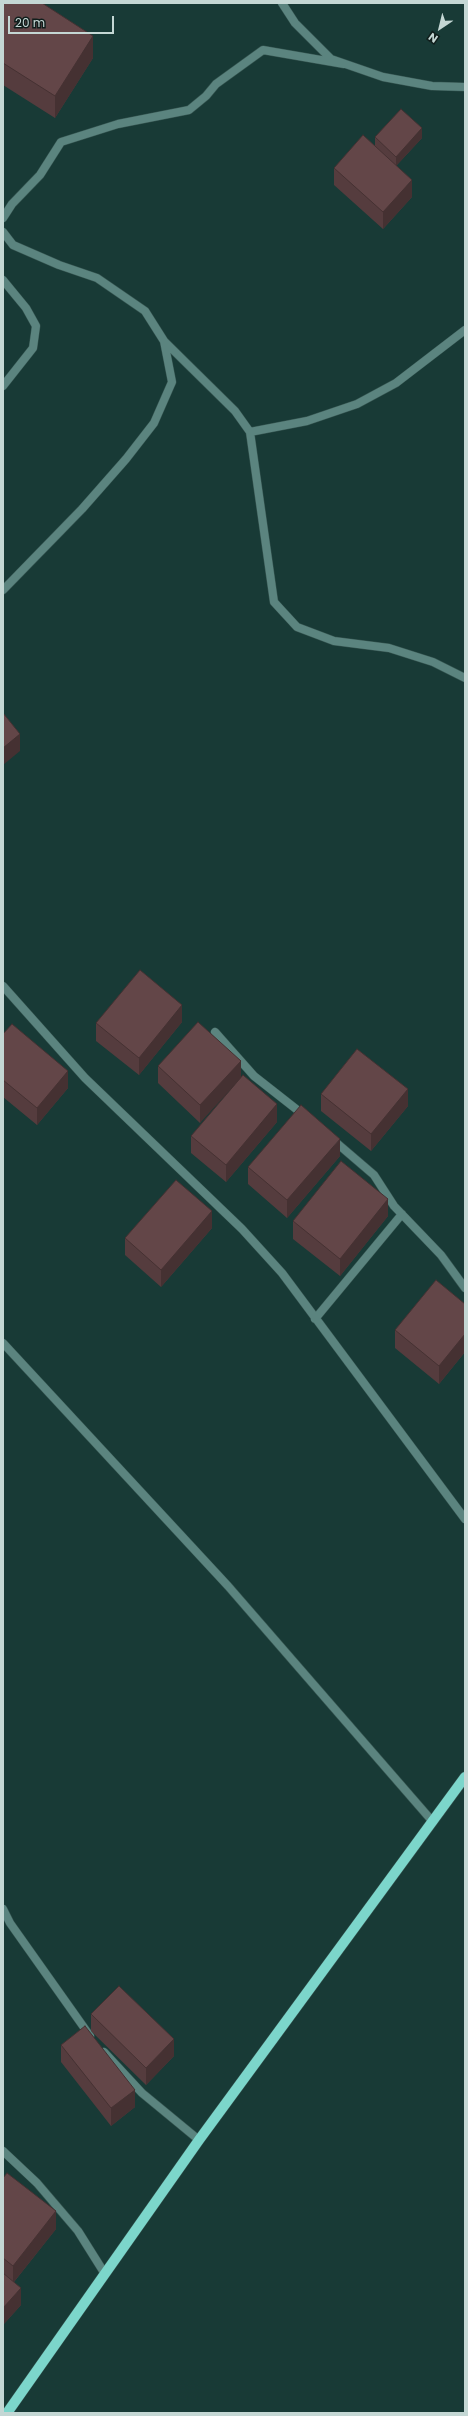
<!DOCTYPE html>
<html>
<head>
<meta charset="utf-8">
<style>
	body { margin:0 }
	#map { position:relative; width:468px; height:2416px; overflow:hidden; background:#183a36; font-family:Poppins,sans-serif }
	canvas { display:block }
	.frame { position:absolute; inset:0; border:4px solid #c4d7d4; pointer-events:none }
	.north { position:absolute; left:420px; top:8px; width:40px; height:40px; -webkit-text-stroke:3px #101e1c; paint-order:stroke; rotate:215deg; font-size:11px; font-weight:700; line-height:16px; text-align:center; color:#c4d7d4 }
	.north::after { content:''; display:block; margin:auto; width:14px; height:18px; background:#c4d7d4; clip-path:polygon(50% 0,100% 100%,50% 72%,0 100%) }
	.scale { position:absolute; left:8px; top:16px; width:106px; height:18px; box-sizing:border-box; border:2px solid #c4d7d4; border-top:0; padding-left:5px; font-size:12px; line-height:14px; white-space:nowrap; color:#c4d7d4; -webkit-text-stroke:3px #101e1c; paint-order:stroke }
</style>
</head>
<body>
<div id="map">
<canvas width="468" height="2416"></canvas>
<div class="frame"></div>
<div class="north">N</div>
<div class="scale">20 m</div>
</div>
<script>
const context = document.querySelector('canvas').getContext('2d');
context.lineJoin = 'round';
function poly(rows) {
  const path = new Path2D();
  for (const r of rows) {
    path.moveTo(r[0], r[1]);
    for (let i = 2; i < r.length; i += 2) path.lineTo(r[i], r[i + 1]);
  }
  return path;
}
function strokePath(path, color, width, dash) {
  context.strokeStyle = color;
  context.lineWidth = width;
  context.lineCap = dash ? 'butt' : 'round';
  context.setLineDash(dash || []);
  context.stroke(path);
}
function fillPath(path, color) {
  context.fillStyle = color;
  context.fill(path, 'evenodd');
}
const street = poly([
	[282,3,295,23,331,59,383,77,432,86,465,87],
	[3,218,12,204,40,175,61,142,118,124,189,110,206,96,216,84,263,50,344,64],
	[3,232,13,245,59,265,97,278,145,311,164,341,172,382,154,423,126,459,82,509,3,590],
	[3,280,26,308,36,326,33,348,3,386],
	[164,341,235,411,250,432,274,602,297,627,334,641,389,648,433,662,465,678],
	[250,432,307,421,357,404,396,383,465,330],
	[3,986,85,1078,242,1229,282,1273,465,1519],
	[215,1032,254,1076,305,1116],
	[332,1139,374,1175,394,1206,441,1255,465,1288],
	[315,1319,402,1214],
	[3,1343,228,1586,433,1822],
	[3,1909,10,1923,90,2036],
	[104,2052,142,2093,199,2140],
	[3,2151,37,2183,78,2231,105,2274]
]);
const primary = poly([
	[7,2413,199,2140,465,1777]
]);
strokePath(street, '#375652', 9);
strokePath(primary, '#375652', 11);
strokePath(street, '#5b847f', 8);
strokePath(primary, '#7cd6cb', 10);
fillPath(poly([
	[3,3,93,58,55,118,3,85],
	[375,137,422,138,396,166,412,197,383,229,334,185,334,168,375,146],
	[182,1022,139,1075,96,1041,96,1023],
	[3,1034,68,1088,37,1125,3,1097],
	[241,1061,200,1123,158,1083,158,1066],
	[321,1094,408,1106,371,1151,321,1111],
	[277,1122,226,1182,191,1153,191,1136],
	[340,1156,287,1218,248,1184,248,1167],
	[388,1216,340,1276,293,1239,293,1221],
	[212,1228,161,1287,125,1255,125,1238],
	[465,1304,465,1352,439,1384,395,1348,395,1330],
	[91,2014,174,2056,146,2085,91,2031],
	[61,2045,135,2107,111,2126,61,2062],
	[3,2178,56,2229,14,2282,21,2305,3,2325]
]), '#553c3e');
fillPath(poly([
	[93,36,93,58,55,118,55,96],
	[422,128,422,138,396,166,396,157],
	[412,180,412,197,383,229,383,212],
	[20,734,20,751,3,765,3,748],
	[182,1005,182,1022,139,1075,139,1058],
	[241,1061,241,1078,200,1123,200,1105],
	[68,1071,68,1088,37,1125,37,1108],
	[408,1089,408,1106,371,1151,371,1134],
	[277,1104,277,1122,226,1182,226,1165],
	[340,1139,340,1156,287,1218,287,1200],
	[388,1199,388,1216,340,1276,340,1259],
	[212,1211,212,1228,161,1287,161,1270],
	[465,1334,465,1352,439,1384,439,1366],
	[174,2039,174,2056,146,2085,146,2068],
	[135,2090,135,2107,111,2126,111,2108],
	[56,2211,56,2229,13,2283,13,2266],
	[21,2288,21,2305,3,2325,3,2308]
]), '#453132');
const building = poly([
	[3,3,42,3,93,36,55,96,3,63,3,3],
	[401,109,422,128,396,157,375,137,401,109],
	[363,135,412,180,383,212,334,168,363,135],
	[3,713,20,734,3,748,3,713],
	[140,970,182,1005,139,1058,96,1023,140,970],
	[198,1022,241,1061,200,1105,158,1066,198,1022],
	[12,1024,68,1071,37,1108,3,1080,3,1034,12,1024],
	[357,1049,408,1089,371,1134,321,1094,357,1049],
	[243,1075,277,1104,226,1165,191,1136,243,1075],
	[301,1105,340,1139,287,1200,248,1167,301,1105],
	[341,1161,388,1199,340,1259,293,1221,341,1161],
	[176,1180,212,1211,161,1270,125,1238,176,1180],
	[436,1280,465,1304,465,1334,439,1366,395,1330,436,1280],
	[119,1986,174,2039,146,2068,91,2014,119,1986],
	[85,2026,135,2090,111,2108,61,2045,85,2026],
	[7,2173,56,2211,13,2266,3,2258,3,2178,7,2173],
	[3,2273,21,2288,3,2308,3,2273]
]);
fillPath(building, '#634648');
strokePath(building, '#453132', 1);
</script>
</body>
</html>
